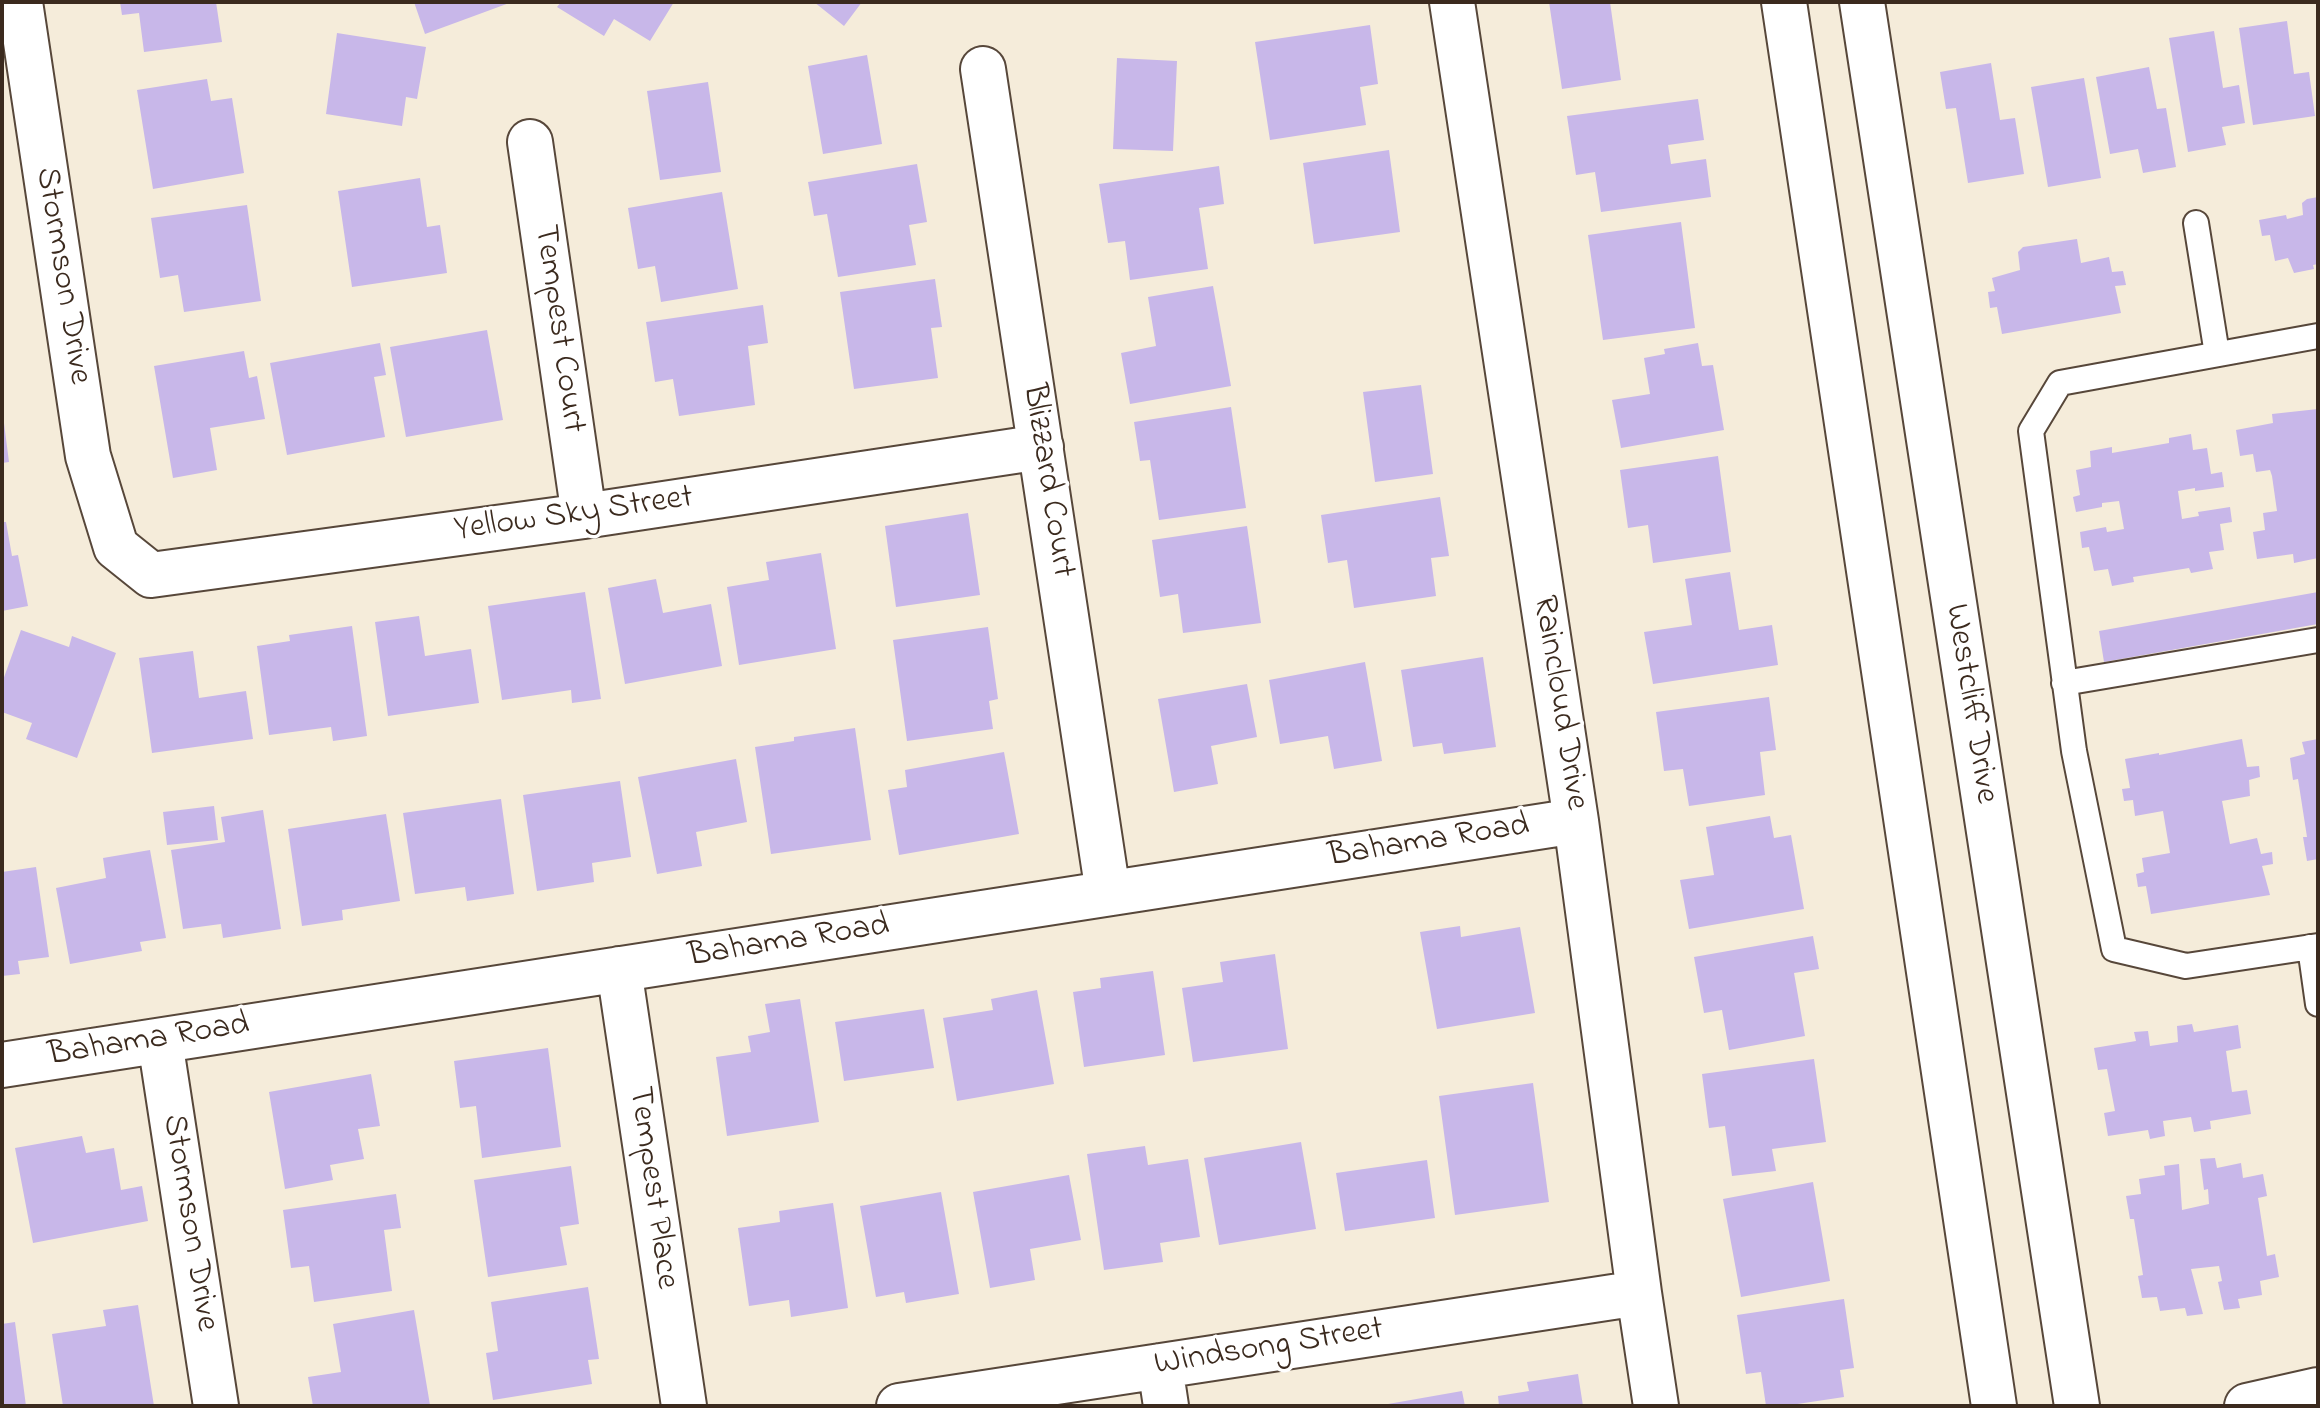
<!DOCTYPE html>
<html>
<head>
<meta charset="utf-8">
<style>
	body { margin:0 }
	#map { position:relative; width:2320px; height:1408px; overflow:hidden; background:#f5ecda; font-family:"Indie Flower",sans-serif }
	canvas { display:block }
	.frame { position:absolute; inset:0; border:4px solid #3b2a1e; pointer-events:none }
</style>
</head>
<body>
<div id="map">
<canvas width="2320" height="1408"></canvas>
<div class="frame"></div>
</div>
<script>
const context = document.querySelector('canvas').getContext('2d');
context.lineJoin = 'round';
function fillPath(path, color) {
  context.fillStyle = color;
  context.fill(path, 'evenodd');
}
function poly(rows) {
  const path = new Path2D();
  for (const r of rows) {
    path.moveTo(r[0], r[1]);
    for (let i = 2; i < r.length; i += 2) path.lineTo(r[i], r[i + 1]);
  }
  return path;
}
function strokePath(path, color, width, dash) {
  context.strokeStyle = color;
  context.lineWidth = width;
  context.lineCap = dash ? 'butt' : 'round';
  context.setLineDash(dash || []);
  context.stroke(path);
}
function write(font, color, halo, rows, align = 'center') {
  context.font = font + ' "Indie Flower",sans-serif';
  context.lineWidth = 7;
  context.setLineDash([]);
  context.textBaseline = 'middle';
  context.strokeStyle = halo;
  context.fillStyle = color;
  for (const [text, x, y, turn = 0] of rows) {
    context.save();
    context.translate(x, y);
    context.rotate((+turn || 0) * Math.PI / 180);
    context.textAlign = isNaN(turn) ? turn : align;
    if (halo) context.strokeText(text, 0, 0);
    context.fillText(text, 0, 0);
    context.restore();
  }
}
fillPath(poly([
	[120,2,216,2,222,42,144,52,139,13,122,15],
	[414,2,512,2,425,34],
	[561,2,674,2,650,41,614,19,604,36,557,7],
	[814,2,862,2,844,26],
	[1549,2,1610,2,1621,80,1562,89],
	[2287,21,2294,74,2309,72,2315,116,2253,125,2239,28],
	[1370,25,1378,84,1360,87,1366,125,1270,140,1255,42],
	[2214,31,2223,88,2239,85,2245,123,2222,127,2226,145,2188,152,2169,38],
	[337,33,426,47,417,99,406,97,402,126,326,114],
	[867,55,882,144,823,154,808,66],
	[1117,58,1177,61,1173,151,1113,149],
	[1991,63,2000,120,2015,118,2024,174,1968,183,1956,108,1946,109,1940,72],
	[2149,67,2157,109,2166,108,2176,167,2143,173,2138,149,2110,154,2096,77],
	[2084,78,2101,178,2048,187,2031,87],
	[207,79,211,101,232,98,244,173,153,189,137,90],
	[708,82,721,172,660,180,647,91],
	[1698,99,1704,140,1668,145,1671,164,1706,159,1711,197,1601,212,1595,172,1576,175,1567,116],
	[1389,150,1400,232,1314,244,1303,163],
	[917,164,927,222,909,225,916,265,838,277,827,214,814,216,808,182],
	[1219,166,1224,204,1199,208,1208,269,1130,280,1125,241,1108,243,1099,184],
	[420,178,427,227,440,225,447,273,352,287,338,191],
	[722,192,738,289,661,302,655,266,638,269,628,208],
	[2318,197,2318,264,2313,265,2314,269,2294,273,2288,258,2275,261,2270,235,2262,236,2259,220,2286,215,2287,219,2303,215,2302,203,2307,199],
	[247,205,261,301,184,312,178,275,160,278,151,218],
	[1681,222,1695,328,1603,340,1588,235],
	[2077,239,2081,263,2109,257,2112,272,2123,271,2126,285,2115,286,2121,313,2002,334,1997,307,1990,308,1988,292,1995,291,1992,278,2020,270,2018,252,2023,247],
	[935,279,942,327,931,328,938,378,854,389,840,292],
	[1213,286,1231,386,1130,404,1121,353,1156,346,1148,297],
	[763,305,768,343,748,346,755,405,679,416,673,379,655,382,646,322],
	[487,330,503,420,406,437,390,347],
	[380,343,386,375,374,377,385,437,287,455,270,363],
	[1698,343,1702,366,1713,365,1724,430,1621,448,1612,400,1650,394,1644,358,1665,354,1664,349],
	[244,351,249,378,257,376,265,419,210,428,217,470,173,478,154,366],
	[1421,385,1433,474,1375,482,1363,392],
	[1231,407,1246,508,1159,520,1150,460,1140,461,1134,422],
	[2318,409,2318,558,2294,563,2293,554,2257,559,2253,532,2265,530,2263,513,2277,511,2272,476,2270,470,2256,472,2253,454,2240,456,2236,430,2273,423,2272,414],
	[2,423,4,423,9,462,2,463],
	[2191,434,2193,450,2207,448,2211,474,2222,472,2224,487,2195,491,2195,488,2178,491,2182,519,2199,516,2198,512,2230,507,2232,522,2220,524,2224,550,2209,552,2213,569,2191,573,2189,568,2133,577,2134,582,2112,586,2108,569,2094,571,2089,547,2082,548,2080,532,2106,527,2107,532,2124,529,2119,501,2102,503,2102,507,2076,512,2073,497,2080,495,2076,470,2091,467,2090,451,2112,447,2112,453,2169,443,2169,438],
	[1718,456,1731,552,1653,563,1648,525,1628,528,1620,470],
	[1440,497,1449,556,1431,558,1436,596,1354,608,1347,560,1328,563,1321,515],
	[968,513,980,595,896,607,885,526],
	[2,522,6,522,12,556,18,555,28,606,2,611],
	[1247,526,1261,623,1183,633,1178,594,1160,597,1152,540],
	[821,553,836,649,739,665,727,587,769,580,766,562],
	[1730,572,1739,630,1772,625,1778,665,1653,684,1644,632,1692,625,1685,579],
	[656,579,663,613,711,604,722,666,625,684,608,588],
	[585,592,601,699,572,703,571,690,502,700,488,606],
	[2318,592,2318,624,2104,662,2099,631],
	[419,616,425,656,471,649,479,703,388,716,375,622],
	[352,626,367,736,333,741,331,727,269,735,257,646,290,641,289,635],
	[988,627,998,699,989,701,993,729,907,741,893,640],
	[21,630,69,647,72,636,116,653,77,758,26,739,32,723,2,712,2,683],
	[193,651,199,698,246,691,253,739,152,753,139,658],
	[1483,657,1496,747,1444,754,1442,743,1413,747,1401,670],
	[1365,662,1382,761,1334,769,1328,736,1280,744,1269,680],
	[1247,684,1257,737,1211,746,1218,784,1174,792,1158,699],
	[1769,697,1776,750,1760,752,1765,795,1689,806,1683,769,1664,771,1656,712],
	[855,728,871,840,771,854,755,747,794,741,794,737],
	[2242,739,2247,767,2259,766,2260,777,2249,780,2250,796,2222,801,2230,844,2257,838,2261,854,2272,852,2273,864,2262,866,2270,895,2151,914,2146,886,2138,887,2136,874,2144,872,2142,858,2170,853,2163,811,2135,816,2133,800,2124,801,2122,789,2130,788,2125,759,2159,753,2159,755],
	[2318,739,2318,859,2307,861,2303,837,2307,837,2298,779,2293,780,2290,758,2305,754,2302,742],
	[1004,752,1019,834,899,855,888,790,907,787,905,770],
	[736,759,747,822,696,832,702,866,657,874,638,777],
	[620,781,631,857,592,863,594,882,537,891,523,795],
	[501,799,514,894,467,901,465,887,415,894,403,813],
	[214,806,218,840,167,845,163,812],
	[263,810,281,929,223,938,221,924,183,929,171,850,225,842,221,817],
	[386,814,400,901,342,910,343,920,302,926,288,829],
	[1770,816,1774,838,1791,835,1804,909,1689,929,1680,880,1714,875,1706,827],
	[150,850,166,938,140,942,142,951,70,964,56,888,106,878,103,858],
	[36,867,49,957,18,961,20,974,2,976,2,872],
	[1460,926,1461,937,1520,927,1535,1013,1437,1029,1420,932],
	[1813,936,1819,969,1794,973,1805,1036,1729,1050,1722,1010,1704,1013,1694,957],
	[1275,954,1288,1049,1193,1062,1182,988,1223,982,1220,962],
	[1153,971,1165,1055,1084,1067,1073,992,1101,988,1100,978],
	[1037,990,1054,1084,957,1101,943,1018,993,1010,991,999],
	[800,999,819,1122,727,1136,716,1057,751,1052,748,1036,770,1032,765,1004],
	[924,1009,934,1068,844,1081,835,1022],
	[2192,1024,2194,1032,2238,1025,2241,1048,2226,1051,2232,1092,2247,1090,2251,1114,2210,1121,2211,1129,2194,1132,2191,1117,2163,1121,2165,1136,2150,1139,2148,1130,2108,1136,2104,1113,2115,1111,2107,1069,2098,1070,2094,1048,2136,1041,2134,1032,2148,1031,2150,1046,2178,1042,2177,1026],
	[548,1048,561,1147,482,1158,476,1106,460,1108,454,1061],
	[1814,1059,1826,1142,1772,1149,1776,1171,1732,1176,1725,1126,1709,1128,1702,1074],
	[371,1074,380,1126,358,1129,364,1159,330,1165,333,1180,285,1189,269,1092],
	[1533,1083,1549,1202,1455,1215,1439,1096],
	[82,1136,86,1153,114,1148,121,1190,142,1186,148,1221,33,1243,15,1148],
	[1301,1142,1316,1229,1219,1245,1204,1158],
	[1145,1146,1148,1165,1188,1159,1200,1237,1160,1243,1163,1262,1104,1270,1087,1154],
	[2215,1158,2217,1168,2241,1163,2243,1178,2263,1174,2267,1196,2258,1198,2267,1256,2275,1254,2279,1277,2260,1281,2262,1295,2238,1299,2240,1308,2224,1310,2218,1282,2222,1281,2219,1266,2191,1269,2203,1314,2187,1316,2185,1308,2160,1311,2157,1297,2142,1298,2138,1276,2143,1275,2134,1219,2130,1219,2126,1196,2141,1194,2139,1179,2165,1175,2164,1166,2179,1164,2182,1210,2209,1204,2208,1189,2204,1190,2200,1159],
	[1427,1160,1435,1218,1345,1231,1336,1173],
	[571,1166,579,1224,560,1227,567,1265,488,1277,474,1180],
	[1069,1175,1081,1240,1030,1249,1035,1280,990,1288,973,1192],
	[1813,1182,1830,1281,1741,1297,1723,1199],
	[941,1192,959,1294,906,1303,904,1292,876,1297,860,1206],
	[396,1194,401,1228,384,1230,392,1291,314,1302,309,1266,291,1268,283,1210],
	[833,1203,848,1308,791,1317,789,1300,749,1306,738,1228,780,1222,779,1211],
	[588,1287,599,1359,588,1360,592,1384,493,1400,486,1353,498,1351,491,1302],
	[1844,1299,1854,1368,1840,1370,1844,1397,1784,1406,1766,1406,1761,1372,1746,1374,1737,1315],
	[138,1305,154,1406,63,1406,52,1334,106,1326,103,1310],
	[414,1310,430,1405,313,1406,308,1377,341,1372,333,1324],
	[15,1322,26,1406,2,1406,2,1324],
	[1578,1374,1583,1406,1499,1406,1498,1396,1529,1391,1527,1382],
	[1462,1391,1465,1406,1388,1406,1388,1404]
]), '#c8b7e9');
const lane = poly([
	[2196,223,2217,354],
	[2318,336,2060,383,2031,431,2074,751,2114,949,2186,966,2318,946],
	[2064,683,2318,640],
	[2310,947,2318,1004]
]);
const street = poly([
	[20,2,88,456,116,547,151,575,584,516,1041,447],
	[1452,2,1576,821,1639,1293,1656,1406],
	[983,69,1108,893],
	[530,142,584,516],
	[619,969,684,1406],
	[160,1041,216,1406],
	[2,1065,1576,821],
	[1160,1366,1166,1406],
	[899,1406,1639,1293],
	[2247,1406,2318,1390]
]);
const secondary = poly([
	[1784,2,1994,1406],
	[1862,2,2077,1406]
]);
strokePath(lane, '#57473a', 28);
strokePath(street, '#57473a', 48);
strokePath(secondary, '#57473a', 48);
strokePath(lane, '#fff', 24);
strokePath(street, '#fff', 44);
strokePath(secondary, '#fff', 44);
write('34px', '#3b2a1e', '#fff', [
	["Stormson Drive",61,276,81],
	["Tempest Court",557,329,82],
	["Blizzard Court",1046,481,81],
	["Yellow Sky Street",574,516,-8],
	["Raincloud Drive",1558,703,81],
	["Westcliff Drive",1969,704,81],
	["Bahama Road",1429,843,-9],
	["Bahama Road",789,943,-9],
	["Bahama Road",149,1042,-9],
	["Tempest Place",651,1188,82],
	["Stormson Drive",188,1223,81],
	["Windsong Street",1269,1349,-9]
]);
</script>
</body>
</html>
